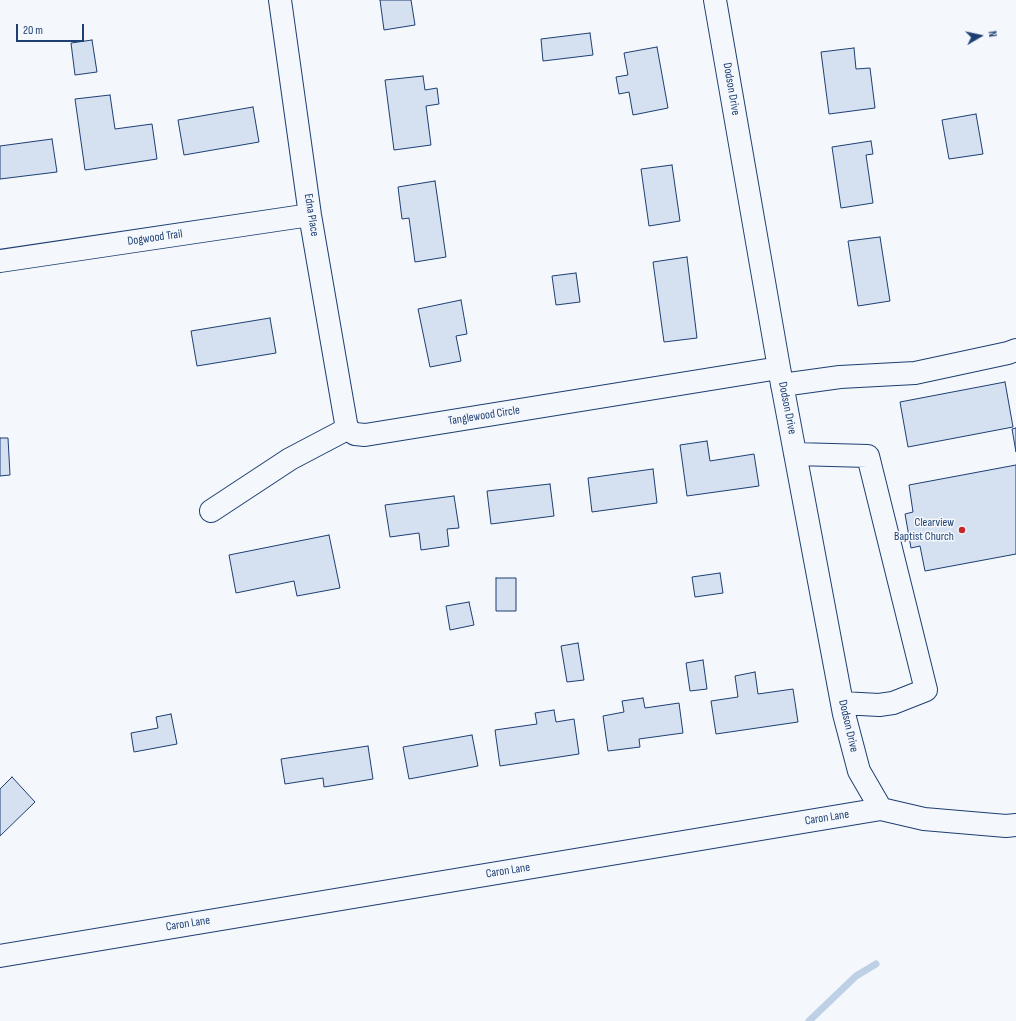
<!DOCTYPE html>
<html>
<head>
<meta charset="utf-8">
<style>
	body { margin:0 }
	#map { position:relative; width:1016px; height:1021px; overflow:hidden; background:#f4f7fb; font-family:"Sofia Sans Condensed",sans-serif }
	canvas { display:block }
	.north { position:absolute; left:960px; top:16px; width:40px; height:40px; -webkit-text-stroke:3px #f4f7fb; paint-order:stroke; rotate:81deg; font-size:11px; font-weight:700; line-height:16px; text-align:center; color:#1d3f73 }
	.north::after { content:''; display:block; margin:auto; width:14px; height:18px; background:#1d3f73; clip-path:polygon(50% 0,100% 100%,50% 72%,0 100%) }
	.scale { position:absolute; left:16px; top:24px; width:68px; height:18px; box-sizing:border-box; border:2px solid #1d3f73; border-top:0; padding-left:5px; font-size:12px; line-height:14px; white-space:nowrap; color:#1d3f73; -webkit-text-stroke:3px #f4f7fb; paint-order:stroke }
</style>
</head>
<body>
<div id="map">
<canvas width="1016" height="1021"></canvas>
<div class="north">N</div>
<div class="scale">20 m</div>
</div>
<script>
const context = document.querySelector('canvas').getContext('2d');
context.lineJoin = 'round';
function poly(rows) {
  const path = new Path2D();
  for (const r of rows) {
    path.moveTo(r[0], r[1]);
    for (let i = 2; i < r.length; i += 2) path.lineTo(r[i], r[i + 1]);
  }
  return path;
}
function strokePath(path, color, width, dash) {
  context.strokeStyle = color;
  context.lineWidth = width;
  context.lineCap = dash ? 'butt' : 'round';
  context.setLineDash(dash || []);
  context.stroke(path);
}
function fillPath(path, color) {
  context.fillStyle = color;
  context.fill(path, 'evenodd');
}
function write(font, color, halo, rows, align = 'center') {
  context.font = font + ' "Sofia Sans Condensed",sans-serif';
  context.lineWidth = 3;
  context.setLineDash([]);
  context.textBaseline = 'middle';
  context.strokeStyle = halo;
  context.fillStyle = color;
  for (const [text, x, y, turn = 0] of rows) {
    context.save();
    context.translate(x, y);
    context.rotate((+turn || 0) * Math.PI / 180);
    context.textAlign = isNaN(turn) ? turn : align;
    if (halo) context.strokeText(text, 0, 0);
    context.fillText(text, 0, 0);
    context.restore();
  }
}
strokePath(poly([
	[809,1021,856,976,876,964]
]), '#bed0e5', 7);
const building = poly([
	[380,0,411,0,415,25,384,30,380,0],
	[590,33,593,55,543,61,541,39,590,33],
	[92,40,97,72,75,75,71,43,92,40],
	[657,47,668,108,633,115,629,92,619,94,616,77,628,75,624,53,657,47],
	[854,48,856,69,870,68,875,108,829,114,821,52,854,48],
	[423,76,425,90,437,88,439,104,426,106,431,145,394,150,385,80,423,76],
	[110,95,115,129,152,124,157,159,85,170,75,99,110,95],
	[253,107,259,142,184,155,178,120,253,107],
	[976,114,983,154,949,159,942,120,976,114],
	[52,139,57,172,0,179,0,146,52,139],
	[871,141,873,154,866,155,873,203,841,208,832,147,871,141],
	[672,165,680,221,649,226,641,169,672,165],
	[435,181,446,257,415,262,409,218,402,219,398,187,435,181],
	[880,237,890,301,858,306,848,241,880,237],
	[687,257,697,338,664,342,653,262,687,257],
	[576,273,580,302,556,305,552,276,576,273],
	[461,300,467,334,456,336,461,361,430,367,418,309,461,300],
	[270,318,276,353,197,366,191,331,270,318],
	[1005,382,1013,427,908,447,900,402,1005,382],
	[1016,428,1016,452,1012,429,1016,428],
	[0,438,8,438,10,475,0,476,0,438],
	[707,441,710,461,754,454,759,486,687,496,680,445,707,441],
	[1016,465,1016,554,925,571,920,546,911,548,905,514,913,512,909,485,1016,465],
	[653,469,657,503,592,512,588,478,653,469],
	[550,484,554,516,491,524,487,491,550,484],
	[454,496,459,528,447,529,449,546,421,550,419,533,390,537,385,505,454,496],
	[329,535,340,588,297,596,294,581,236,593,229,555,329,535],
	[720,573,723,593,695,597,692,577,720,573],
	[496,578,516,578,516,611,496,611,496,578],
	[469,602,474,625,450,630,446,606,469,602],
	[578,643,584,680,567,682,561,646,578,643],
	[703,660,707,689,690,691,686,663,703,660],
	[755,672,758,694,793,689,798,722,716,734,711,701,738,697,735,676,755,672],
	[643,698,645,708,679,703,683,733,639,739,640,747,608,751,603,716,624,712,622,701,643,698],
	[554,710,556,722,574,719,579,754,500,766,495,730,537,724,535,713,554,710],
	[171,714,177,744,134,752,131,733,158,728,156,717,171,714],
	[472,735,478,766,409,779,403,747,472,735],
	[368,746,373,779,324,787,323,778,285,784,281,759,368,746],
	[12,777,35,802,0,836,0,789,12,777]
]);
fillPath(building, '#d5e0f0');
strokePath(building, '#1d3f73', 1);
const minor = poly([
	[280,0,310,215,347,429],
	[715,0,779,368,844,714,859,771,881,809],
	[0,261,310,215],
	[782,385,840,377,915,373,1008,353,1016,350],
	[347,429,355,434,365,435,779,368],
	[795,454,868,456,926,690,893,703,879,705,842,703],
	[211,511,290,459,347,429],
	[0,956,881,809,924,819,1006,826,1016,825]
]);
strokePath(minor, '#1d3f73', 24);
strokePath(minor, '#f4f7fb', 22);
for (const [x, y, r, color] of [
	[962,530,4,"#c62828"]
]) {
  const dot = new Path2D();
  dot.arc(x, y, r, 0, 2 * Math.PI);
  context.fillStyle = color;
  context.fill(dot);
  strokePath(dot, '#f4f7fb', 1.5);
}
write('12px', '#1d3f73', '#f4f7fb', [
	["Dodson Drive",731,89,80],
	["Edna Place",311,215,81],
	["Dogwood Trail",155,238,-8],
	["Dodson Drive",787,408,79],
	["Tanglewood Circle",484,416,-9],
	["Dodson Drive",848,726,77],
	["Caron Lane",827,818,-9],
	["Caron Lane",508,871,-9],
	["Caron Lane",188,924,-9]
]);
write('12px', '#1d3f73', '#f4f7fb', [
	["Clearview",954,523],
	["Baptist Church",954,537]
], 'right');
</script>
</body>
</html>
